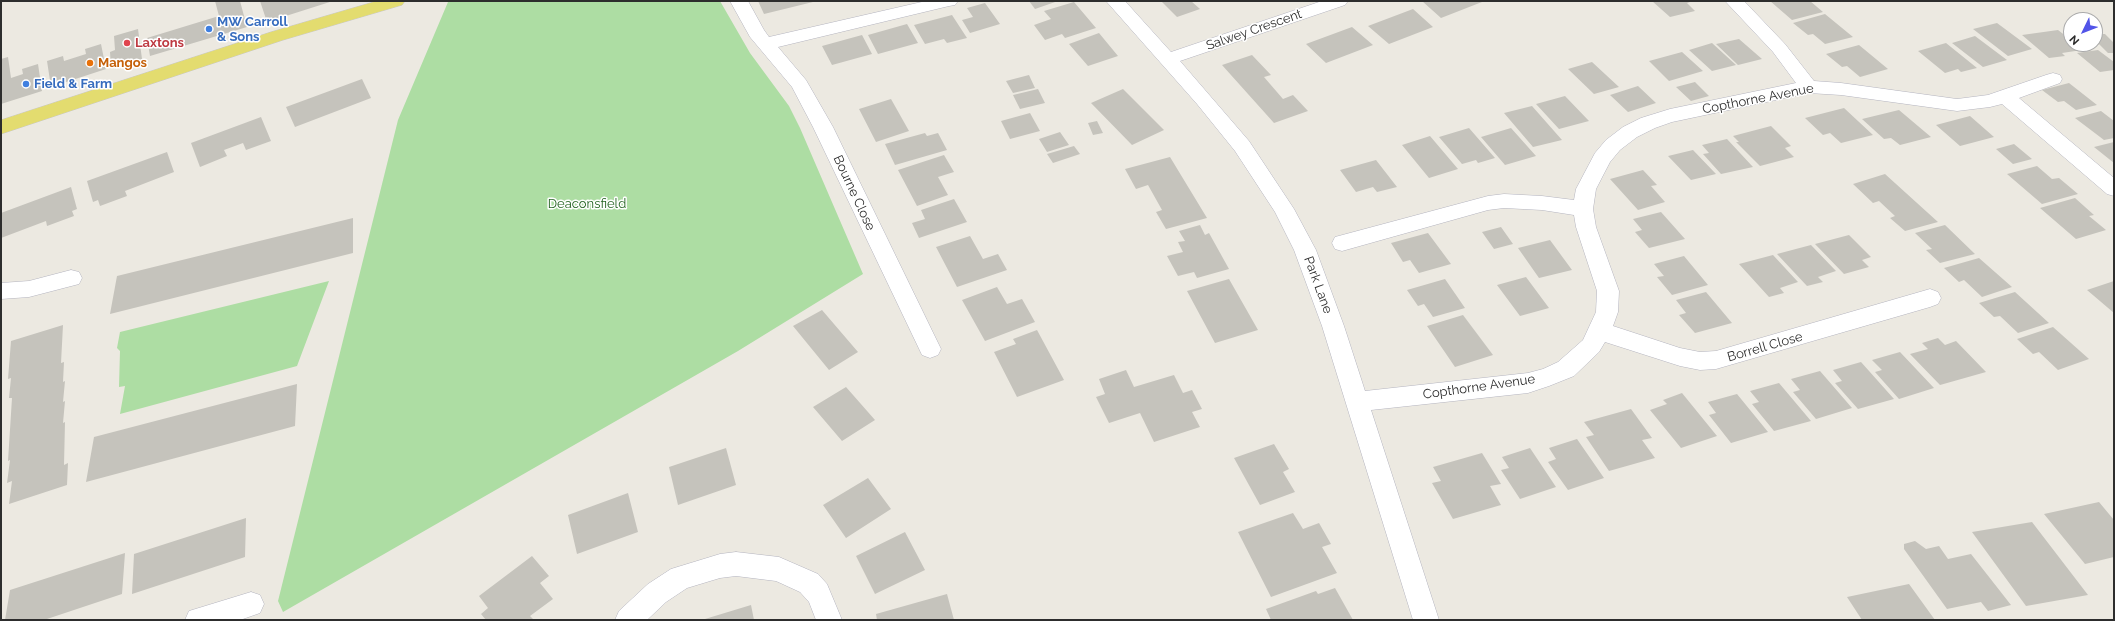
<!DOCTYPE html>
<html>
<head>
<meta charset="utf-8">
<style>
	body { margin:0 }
	#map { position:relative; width:2115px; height:621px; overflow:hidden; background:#ece9e1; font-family:Raleway,sans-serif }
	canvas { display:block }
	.frame { position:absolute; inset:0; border:2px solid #2d2d2d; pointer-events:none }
	.north { position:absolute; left:2063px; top:12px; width:40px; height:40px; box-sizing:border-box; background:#fff; border:1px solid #ababab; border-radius:50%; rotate:227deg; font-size:11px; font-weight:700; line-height:16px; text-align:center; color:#2d2d2d }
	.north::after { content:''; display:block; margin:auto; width:14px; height:18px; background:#5254e8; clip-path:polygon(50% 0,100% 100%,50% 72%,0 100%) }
</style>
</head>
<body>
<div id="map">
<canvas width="2115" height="621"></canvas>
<div class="frame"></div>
<div class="north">N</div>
</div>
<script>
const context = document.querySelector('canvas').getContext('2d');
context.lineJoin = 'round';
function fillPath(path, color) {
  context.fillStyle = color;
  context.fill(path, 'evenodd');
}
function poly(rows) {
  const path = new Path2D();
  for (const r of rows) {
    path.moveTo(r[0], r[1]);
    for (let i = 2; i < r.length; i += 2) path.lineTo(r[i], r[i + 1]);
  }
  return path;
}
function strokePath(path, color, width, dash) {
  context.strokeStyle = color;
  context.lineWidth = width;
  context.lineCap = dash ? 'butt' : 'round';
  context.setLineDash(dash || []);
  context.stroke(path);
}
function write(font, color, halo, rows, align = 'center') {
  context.font = font + ' Raleway,sans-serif';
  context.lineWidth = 3;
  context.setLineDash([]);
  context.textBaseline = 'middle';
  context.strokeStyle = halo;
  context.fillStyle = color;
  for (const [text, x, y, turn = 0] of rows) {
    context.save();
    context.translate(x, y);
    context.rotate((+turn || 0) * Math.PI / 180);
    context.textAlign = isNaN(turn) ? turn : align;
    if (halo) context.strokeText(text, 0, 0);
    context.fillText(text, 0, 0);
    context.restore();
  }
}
fillPath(poly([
	[451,1,720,1,750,53,789,106,800,128,863,274,738,351,283,612,278,601,398,120,448,2],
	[329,281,297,366,120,414,125,386,119,387,120,351,117,348,120,332]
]), '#addda3');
fillPath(poly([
	[215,1,240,1,247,27,150,56,147,38,219,16],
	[260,1,333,1,267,22],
	[758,1,813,1,813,2,764,14],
	[1029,1,1058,1,1035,9],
	[1161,1,1191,1,1200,9,1177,17],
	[1422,1,1481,1,1482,2,1441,18],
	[1652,1,1693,1,1687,3,1695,11,1670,17],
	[1770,1,1810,1,1823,12,1792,20],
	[1074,2,1096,28,1065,38,1062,34,1045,40,1034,25,1051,19,1044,11],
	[985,3,1000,24,970,33,962,20,973,17,967,8],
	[1413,9,1433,27,1389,44,1368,26],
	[1825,14,1853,37,1825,44,1813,34,1808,35,1793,23],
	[952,15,967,38,947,43,944,39,925,44,914,25],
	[1997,23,2032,49,2008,56,1973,29],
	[907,24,918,43,878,54,868,35],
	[1352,27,1373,45,1326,63,1306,44],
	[138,29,142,59,111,67,110,52,115,50,114,36],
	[2058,30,2071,40,2071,44,2076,44,2082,50,2062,53,2065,56,2049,58,2022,35],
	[1099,33,1118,56,1088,66,1069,44],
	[2095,34,2105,34,2114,43,2114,53,2108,53,2095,40],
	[862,35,872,54,832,65,822,46],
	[1975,36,2007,60,1983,67,1952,43],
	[1739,39,1762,59,1738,65,1716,44],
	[1712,43,1736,65,1712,71,1689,50],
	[1946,43,1977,68,1961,72,1958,69,1945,73,1918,51],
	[101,44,106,69,51,87,47,61,63,56,64,61,86,54,85,49],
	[1859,45,1888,69,1860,77,1847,66,1842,67,1826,54],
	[2098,50,2114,62,2114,70,2100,72,2077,53],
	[1682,52,1703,71,1669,81,1649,61],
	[1252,55,1271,75,1264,77,1283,99,1293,95,1308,111,1274,123,1222,65],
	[8,57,11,78,23,74,22,69,38,64,42,91,1,104,1,59],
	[1592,62,1619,87,1594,94,1568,69],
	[1029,75,1035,88,1013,93,1006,81],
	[362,79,371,98,295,127,286,107],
	[1695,82,1709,96,1691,101,1676,87],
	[2069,83,2097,105,2076,110,2064,101,2058,102,2042,90],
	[1638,86,1656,103,1628,112,1610,95],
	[1038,89,1045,103,1020,109,1013,95],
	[1123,89,1164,130,1132,145,1091,103],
	[1565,96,1589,121,1559,129,1536,104],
	[891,99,909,131,876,142,859,109],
	[1532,106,1562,140,1533,147,1504,113],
	[1844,108,1873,135,1841,143,1830,133,1823,135,1805,118],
	[1899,110,1931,137,1900,145,1891,138,1884,139,1862,119],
	[2101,111,2114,121,2114,138,2104,140,2075,118],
	[1030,113,1040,131,1010,139,1001,121],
	[1970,116,1994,137,1960,146,1936,125],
	[261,117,271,141,246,150,243,143,224,150,227,156,200,167,191,143],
	[1097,121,1103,133,1093,135,1088,123],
	[1771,126,1791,146,1785,148,1794,157,1760,166,1736,142,1739,142,1733,136],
	[1469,128,1495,158,1478,163,1476,160,1462,164,1439,137],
	[1511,128,1536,156,1505,165,1481,137],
	[1060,132,1069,145,1047,152,1039,139],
	[925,133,927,136,938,133,947,150,895,165,885,144],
	[1430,136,1458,169,1429,178,1402,145],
	[1727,139,1753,167,1721,174,1703,154,1709,153,1702,145],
	[2114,142,2114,163,2094,147],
	[2014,144,2032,159,2013,164,1996,149],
	[1074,146,1080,154,1053,163,1047,154],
	[1693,150,1716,174,1691,180,1668,156],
	[167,152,174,172,125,191,127,196,100,206,98,200,93,202,87,181],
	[944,155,954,172,938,177,948,195,917,206,898,170],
	[1170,157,1207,218,1166,229,1156,212,1162,210,1148,185,1136,189,1125,169],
	[1376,160,1397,187,1377,192,1373,187,1356,192,1340,170],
	[2037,166,2052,179,2059,178,2078,194,2042,204,2007,174],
	[1643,170,1657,185,1651,186,1665,202,1638,210,1610,179],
	[1885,174,1938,222,1905,231,1890,218,1895,216,1879,201,1873,203,1853,184],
	[71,187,77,209,72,211,74,216,47,226,46,221,1,238,1,213],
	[2075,198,2094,215,2089,216,2106,230,2076,239,2040,208],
	[954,199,967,222,919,238,912,223,925,219,921,210],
	[1661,212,1685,239,1649,248,1635,232,1642,230,1633,219],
	[353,218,353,253,110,314,117,276],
	[1200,225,1205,235,1209,233,1229,269,1197,278,1194,272,1178,276,1167,256,1183,252,1178,242,1185,241,1179,231],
	[1945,225,1975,254,1940,263,1926,250,1932,249,1915,233],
	[1501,227,1513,244,1494,249,1482,232],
	[1428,233,1451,264,1419,273,1410,260,1403,262,1391,243],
	[1849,235,1871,257,1862,260,1869,267,1844,274,1815,244],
	[970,236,983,259,998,254,1007,270,957,287,936,247],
	[1550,240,1572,270,1539,278,1518,248],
	[1811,245,1836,271,1818,277,1823,282,1807,286,1777,254],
	[1773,255,1798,282,1780,288,1784,293,1769,297,1739,264],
	[1684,256,1708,285,1672,295,1657,277,1664,276,1654,264],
	[1979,258,2012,287,1982,297,1964,280,1959,282,1944,268],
	[1526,277,1549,308,1520,316,1497,285],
	[1229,279,1258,330,1215,343,1187,291],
	[1445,279,1465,308,1433,317,1424,304,1418,306,1407,290],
	[2114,281,2114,313,2087,290],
	[997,287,1007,304,1022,299,1035,322,985,341,962,300],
	[1706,292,1732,323,1695,333,1679,315,1686,313,1676,300],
	[2015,292,2049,323,2018,333,2000,316,1994,317,1979,303],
	[822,310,858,352,829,370,793,326],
	[1463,315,1493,355,1455,367,1427,326],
	[63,325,61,363,64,362,63,382,65,381,63,402,65,401,63,423,65,422,64,465,68,463,67,485,9,504,12,481,7,483,10,460,8,461,12,398,9,398,11,378,8,379,11,341],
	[2053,327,2089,359,2058,370,2039,352,2033,354,2017,339],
	[1037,330,1064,380,1017,397,994,352,1016,344,1013,339],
	[1938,338,1945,345,1956,341,1986,372,1940,385,1910,354,1928,349,1922,343],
	[1900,352,1934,388,1899,399,1875,372,1882,370,1872,360],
	[1861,362,1894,399,1858,409,1835,383,1842,381,1833,370],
	[1126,370,1134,387,1174,375,1183,393,1192,390,1202,409,1192,412,1200,427,1154,442,1140,413,1109,423,1096,397,1105,394,1099,379],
	[1820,371,1852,408,1816,419,1793,392,1800,390,1791,379],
	[1779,383,1811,421,1774,431,1752,404,1759,402,1750,391],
	[297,384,295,426,86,482,94,437],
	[846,387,875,420,842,441,813,407],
	[1682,393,1717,436,1681,448,1650,410,1667,404,1663,400],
	[1737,394,1768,432,1731,443,1709,415,1716,413,1708,402],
	[1631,409,1652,438,1642,440,1655,458,1609,471,1586,437,1594,435,1584,422],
	[1577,439,1604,478,1568,490,1548,462,1556,459,1549,448],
	[1274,444,1289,469,1283,472,1295,492,1260,505,1234,458],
	[726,448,736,485,678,505,669,467],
	[1530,448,1556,487,1520,499,1501,470,1509,468,1502,457],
	[1482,453,1501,484,1490,486,1501,505,1453,519,1432,483,1441,481,1433,467],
	[868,478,891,509,846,538,823,505],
	[628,493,638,532,577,554,568,515],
	[2099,502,2114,520,2114,557,2085,564,2044,514],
	[1293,513,1303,529,1319,523,1331,544,1322,547,1337,573,1271,597,1238,532],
	[246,518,245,557,132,594,134,554],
	[2032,522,2088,595,2026,606,1972,532],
	[905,532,925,570,875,594,856,556],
	[1915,541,1926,549,1939,546,1948,559,1971,554,2011,605,1988,611,1981,602,1947,609,1904,549,1904,544],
	[125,553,122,594,44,620,5,620,10,590],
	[532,556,549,576,540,583,553,599,530,616,534,620,486,620,481,614,488,608,479,596],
	[1909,584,1935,620,1862,620,1847,597],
	[1335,588,1353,620,1271,620,1266,609,1316,591,1318,594],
	[947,594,954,620,877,620,876,614],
	[751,605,754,620,705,620,705,619]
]), '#c5c3bc');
const minor = poly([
	[730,1,748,1,764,30,769,37,926,1,958,1,955,5,949,6,778,47,806,80,833,127,941,349,938,355,930,358,922,355,813,127,792,87,750,37,730,1],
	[1106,1,1125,1,1171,52,1322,1,1348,1,1345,5,1180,61,1249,141,1294,209,1316,250,1344,326,1365,391,1528,373,1543,369,1558,362,1583,340,1596,312,1597,291,1576,227,1574,215,1542,210,1504,208,1488,210,1342,251,1335,249,1332,243,1335,237,1488,196,1504,194,1542,196,1574,200,1576,189,1595,153,1606,140,1623,127,1641,118,1670,109,1796,83,1773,52,1725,1,1744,1,1785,44,1814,81,1841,83,1957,99,1988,95,2046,75,2053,73,2060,75,2062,79,2060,83,2019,98,2114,178,2114,196,2107,194,2002,104,1990,107,1957,111,1841,95,1809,93,1672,122,1655,128,1637,137,1620,150,1610,162,1596,189,1593,209,1596,227,1619,291,1618,312,1613,326,1680,348,1700,352,1716,351,1930,289,1938,292,1941,298,1938,304,1930,307,1716,369,1700,370,1680,366,1605,342,1599,352,1574,376,1549,386,1528,393,1371,410,1439,620,1413,620,1322,326,1294,250,1275,212,1235,151,1197,104,1106,1],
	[71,270,79,272,82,278,79,284,29,297,1,299,1,283,29,281,71,270],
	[736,552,779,557,818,574,827,584,842,620,816,620,809,602,800,592,776,581,736,576,720,578,687,588,666,602,647,620,615,620,619,611,648,584,671,569,720,554,736,552],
	[251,592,260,595,264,604,260,613,240,620,185,620,189,611,251,592]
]);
const primary = poly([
	[377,1,405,1,402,5,283,40,1,134,1,120,271,32,377,1]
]);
strokePath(minor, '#b4b4bf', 1);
strokePath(primary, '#c8c8c8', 1);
fillPath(minor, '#fff');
fillPath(primary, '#e3dc6f');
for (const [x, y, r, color] of [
	[209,29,4,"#3f7fe0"],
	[127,43,4,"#e0444e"],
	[90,63,4,"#e8710a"],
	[26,84,4,"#3f7fe0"]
]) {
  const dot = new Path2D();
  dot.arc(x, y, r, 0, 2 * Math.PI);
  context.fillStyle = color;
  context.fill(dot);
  strokePath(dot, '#fff', 1.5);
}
write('bold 13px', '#366cbe', '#fff', [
	["MW Carroll",217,22],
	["& Sons",217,37],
	["Field & Farm",34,84]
], 'left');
write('13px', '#2d2d2d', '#fff', [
	["Salwey Crescent",1254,30,-19],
	["Copthorne Avenue",1758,99,-11],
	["Bourne Close",854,193,65],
	["Park Lane",1318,285,70],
	["Borrell Close",1765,347,-16],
	["Copthorne Avenue",1479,387,-8]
]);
write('bold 13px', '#be3a42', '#fff', [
	["Laxtons",135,43]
], 'left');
write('bold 13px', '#c56008', '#fff', [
	["Mangos",98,63]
], 'left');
write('13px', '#256423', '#fff', [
	["Deaconsfield",587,204]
]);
</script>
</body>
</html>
